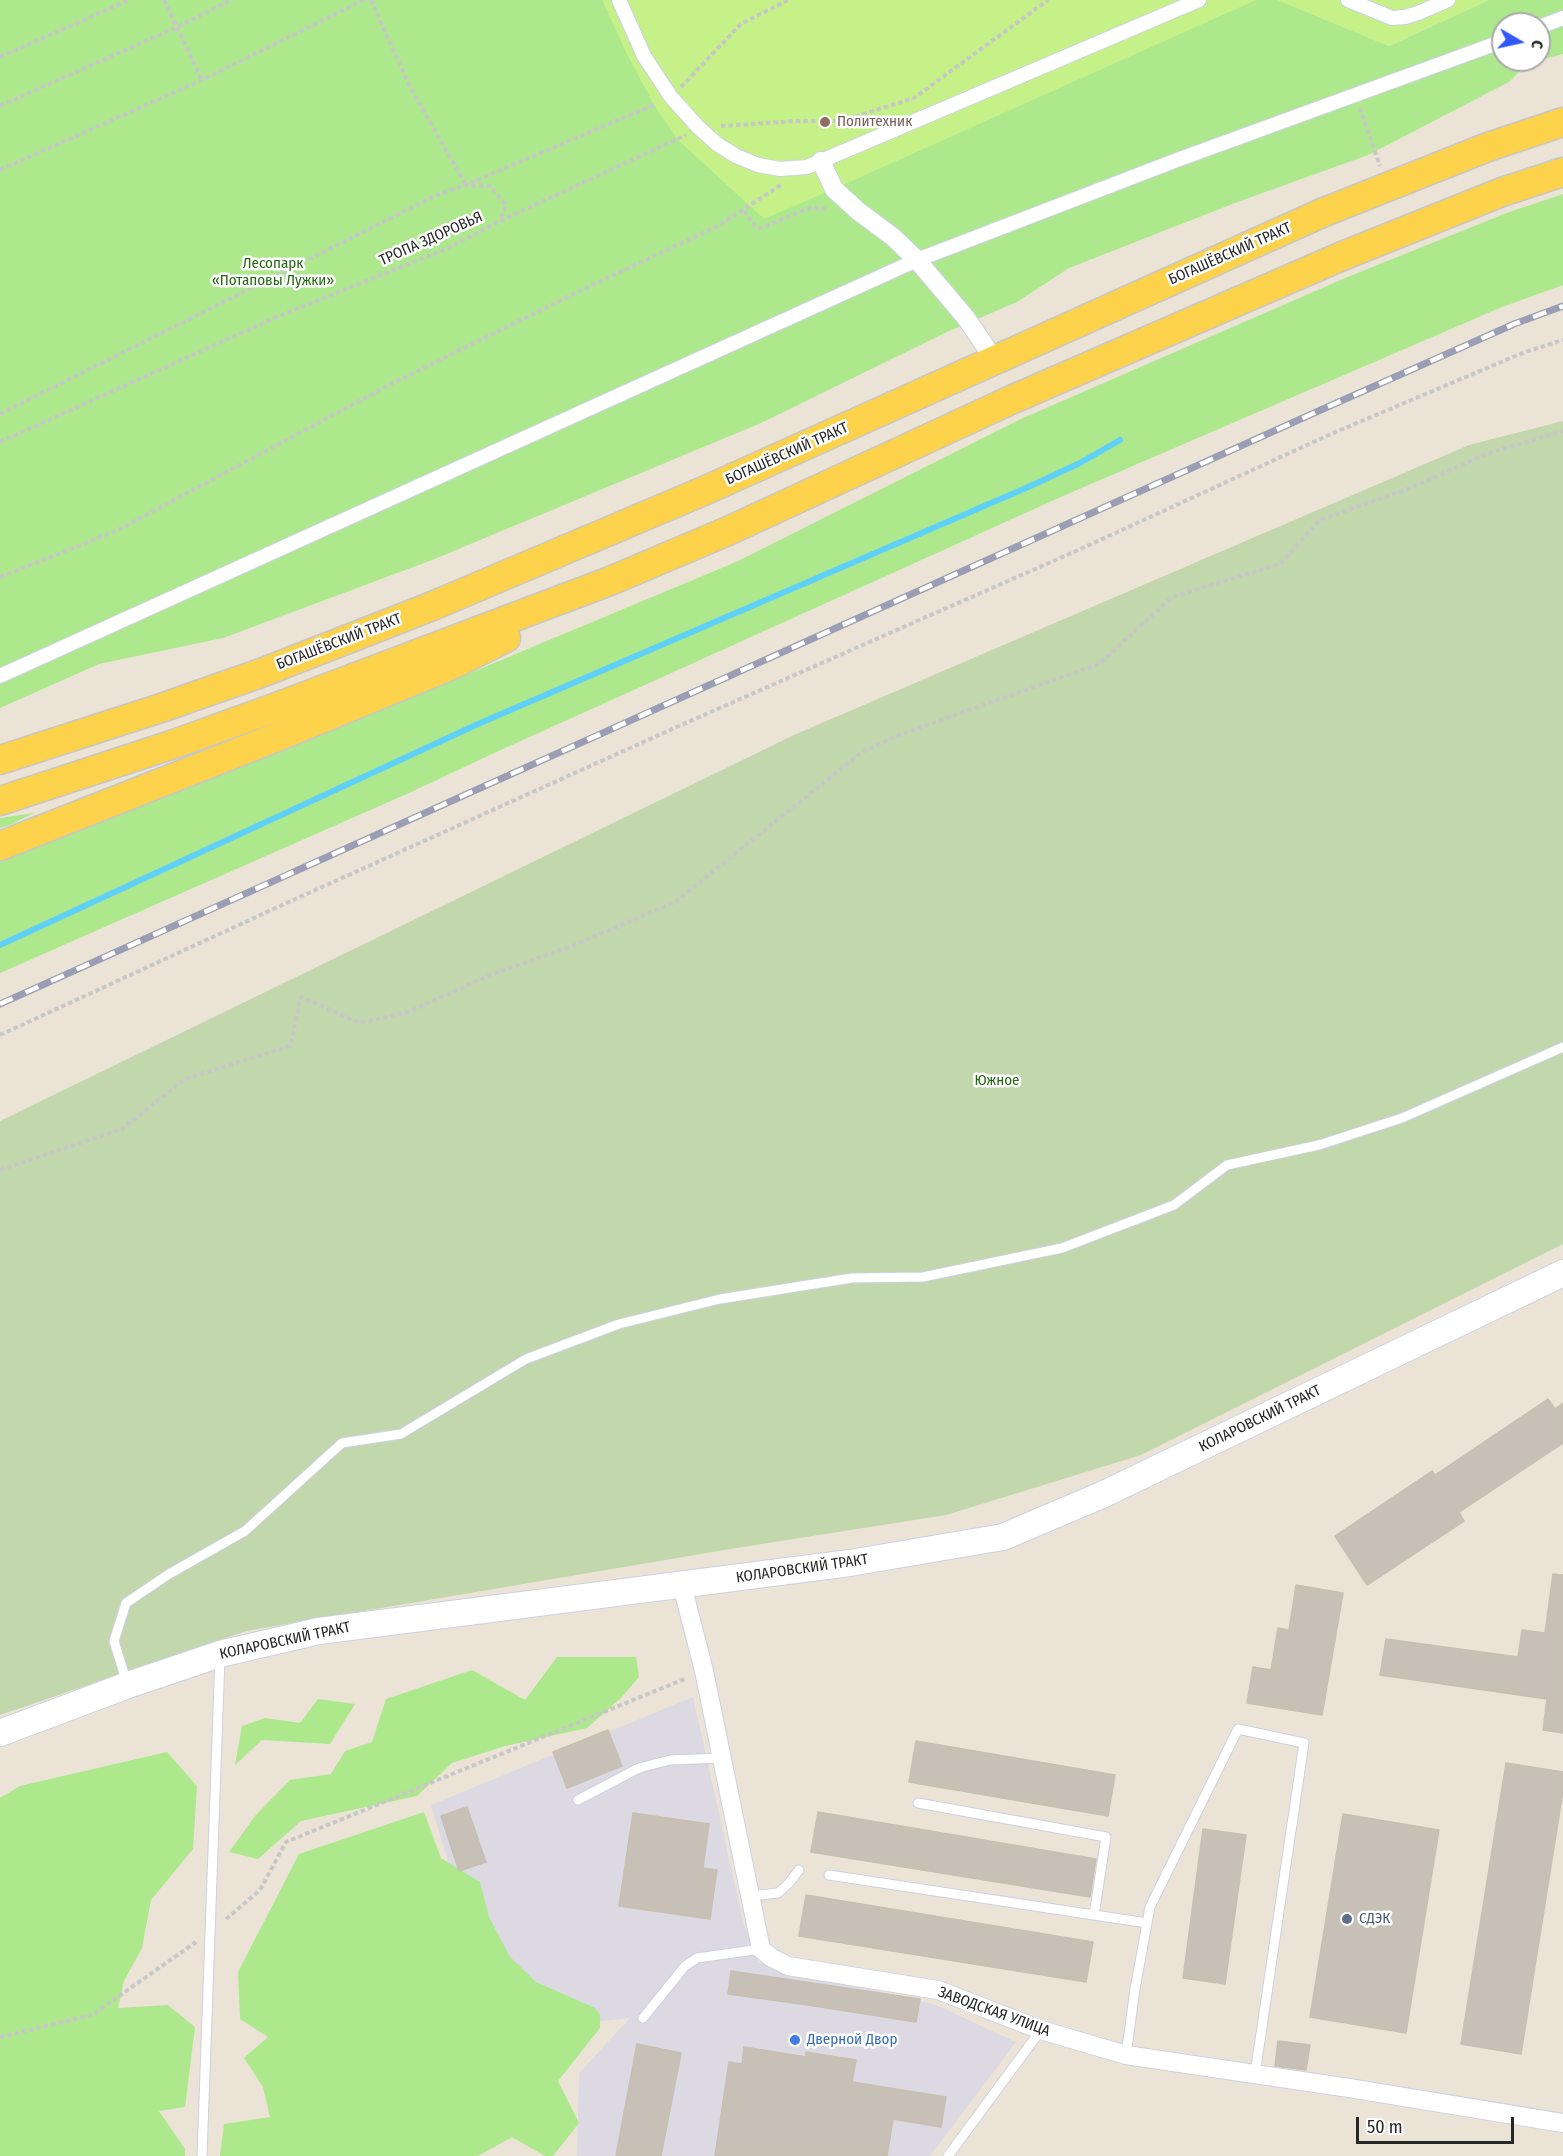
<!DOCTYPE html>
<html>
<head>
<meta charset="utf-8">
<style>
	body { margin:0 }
	#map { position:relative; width:1563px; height:2156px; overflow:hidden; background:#ece3d7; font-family:"Fira Sans Condensed",sans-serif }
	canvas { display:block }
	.north { position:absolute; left:1491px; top:12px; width:60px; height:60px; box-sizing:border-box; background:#fff; border:2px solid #a9a9a9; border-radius:50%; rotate:99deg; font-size:16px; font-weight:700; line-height:24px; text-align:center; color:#272727 }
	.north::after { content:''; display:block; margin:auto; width:21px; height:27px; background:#3159ff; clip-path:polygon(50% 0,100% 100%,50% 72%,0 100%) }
	.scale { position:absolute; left:1356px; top:2117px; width:158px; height:27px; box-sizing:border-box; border:3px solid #272727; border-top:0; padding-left:8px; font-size:18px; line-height:21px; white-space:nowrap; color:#272727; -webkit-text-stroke:4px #fff; paint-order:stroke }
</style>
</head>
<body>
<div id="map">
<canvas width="1563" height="2156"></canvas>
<div class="north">С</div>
<div class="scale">50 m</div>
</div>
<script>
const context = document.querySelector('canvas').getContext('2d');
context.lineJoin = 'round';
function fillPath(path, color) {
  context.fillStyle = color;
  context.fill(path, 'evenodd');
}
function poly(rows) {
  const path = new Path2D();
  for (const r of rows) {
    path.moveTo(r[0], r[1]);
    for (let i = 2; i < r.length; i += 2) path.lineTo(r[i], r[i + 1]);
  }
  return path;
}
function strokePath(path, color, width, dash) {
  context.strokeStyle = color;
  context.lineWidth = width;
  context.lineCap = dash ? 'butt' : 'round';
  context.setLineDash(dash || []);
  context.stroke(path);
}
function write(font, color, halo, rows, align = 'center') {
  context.font = font + ' "Fira Sans Condensed",sans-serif';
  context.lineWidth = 5;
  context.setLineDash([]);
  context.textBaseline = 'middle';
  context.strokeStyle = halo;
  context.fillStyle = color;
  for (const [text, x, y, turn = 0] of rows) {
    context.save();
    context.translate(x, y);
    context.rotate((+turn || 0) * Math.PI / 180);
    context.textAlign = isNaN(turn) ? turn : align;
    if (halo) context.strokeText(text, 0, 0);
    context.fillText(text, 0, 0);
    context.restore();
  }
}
fillPath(poly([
	[693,1697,743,1922,759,1963,936,2005,1016,2042,930,2156,577,2156,579,2073,630,2018,514,2030,466,1921,431,1805]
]), '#dcd9e3');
fillPath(poly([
	[0,0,1278,0,1389,46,1489,0,1563,0,1563,54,1539,60,1539,24,1503,24,1503,60,1538,60,1529,62,1509,82,1368,155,1235,203,1069,268,1017,302,947,332,761,423,432,560,223,638,99,664,0,708],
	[1563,194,1563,285,1502,307,1063,496,492,754,409,793,0,973,0,861,288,749,736,562,1023,418,1350,276,1509,212],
	[34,813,10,825,0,828,0,818],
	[557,1657,636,1657,639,1677,621,1698,587,1728,505,1746,452,1763,417,1796,301,1821,258,1859,229,1852,255,1816,290,1780,331,1774,345,1751,372,1742,386,1699,472,1670,525,1700],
	[318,1699,355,1704,330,1744,262,1740,235,1765,242,1726,265,1718,300,1723],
	[167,1752,197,1786,193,1849,151,1900,142,1948,124,1981,118,2008,168,2005,195,2027,185,2107,159,2111,185,2149,185,2156,0,2156,0,1798,20,1786],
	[424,1812,441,1858,480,1882,489,1917,510,1957,536,1982,595,2008,600,2015,600,2028,558,2081,579,2123,553,2156,545,2156,512,2137,478,2156,220,2156,224,2124,270,2117,263,2087,244,2058,268,2037,240,2019,238,1972,299,1854]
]), '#ade88d');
fillPath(poly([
	[1563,421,1563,1244,1141,1455,946,1515,730,1549,246,1631,0,1715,0,1121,794,735,1469,445]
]), '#c2d7ac');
fillPath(poly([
	[602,0,1256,0,834,189,764,219,678,140,654,105,627,54],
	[1278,0,1489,0,1389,46]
]), '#c5f188');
strokePath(poly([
	[0,945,478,724,1026,488,1080,463,1120,440]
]), '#5fd1f9', 6);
const building = poly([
	[1548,1399,1555,1409,1563,1403,1563,1443,1459,1512,1464,1521,1367,1585,1335,1536,1432,1471,1435,1475,1548,1399],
	[1553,1574,1563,1575,1563,1733,1543,1730,1547,1699,1380,1675,1386,1639,1518,1657,1522,1630,1545,1633,1553,1574],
	[1296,1585,1343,1593,1322,1715,1247,1703,1253,1667,1271,1670,1278,1628,1289,1630,1296,1585],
	[608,1730,622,1766,567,1788,553,1752,608,1730],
	[916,1741,1115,1775,1108,1816,909,1782,916,1741],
	[1506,1763,1563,1772,1563,1791,1521,2054,1461,2044,1506,1763],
	[467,1807,486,1862,459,1871,441,1816,467,1807],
	[818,1812,1096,1859,1090,1897,811,1852,818,1812],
	[633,1813,709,1824,703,1868,717,1870,710,1919,619,1906,633,1813],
	[1343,1814,1439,1830,1406,2033,1310,2017,1343,1814],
	[1203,1829,1246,1835,1225,1984,1183,1978,1203,1829],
	[806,1895,1093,1942,1086,1982,799,1936,806,1895],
	[731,1971,920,1999,916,2022,808,2005,728,1994,731,1971],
	[1278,2041,1310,2045,1306,2070,1275,2066,1278,2041],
	[637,2044,681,2053,661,2156,616,2156,637,2044],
	[744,2047,806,2057,806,2052,856,2060,852,2082,946,2097,941,2127,893,2119,887,2156,715,2156,729,2062,742,2064,744,2047]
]);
fillPath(building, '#c7c0b7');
strokePath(building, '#c7bfb1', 1.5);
const service = poly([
	[127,1683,114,1641,126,1603,169,1574,245,1531,342,1443,401,1434,526,1359,619,1324,720,1299,852,1278,923,1277,1062,1248,1174,1205,1227,1165,1319,1145,1402,1118,1563,1047],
	[578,1800,639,1768,670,1760,722,1758],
	[918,1803,1106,1837,1094,1915],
	[829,1875,1147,1923],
	[751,1896,778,1893,789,1883,799,1870],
	[643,2018,685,1966,697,1958,761,1949],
	[1126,2055,1135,1989,1150,1907,1238,1729,1304,1743,1255,2074],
	[202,2156,220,1656],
	[948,2156,1041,2030]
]);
const pedestrian = poly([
	[619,0,644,56,671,97,698,127,717,144,736,156,758,165,780,169,807,167,1199,0],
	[1348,0,1392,18,1405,17,1418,13,1448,0],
	[1539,27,1563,18],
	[0,676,917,260,1177,160,1503,41]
]);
const minor = poly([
	[821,161,834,189,858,211,893,237,917,260,966,318,994,359],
	[682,1585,704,1671,761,1949,772,1958,788,1966,938,1990,1041,2030,1126,2055,1349,2088,1563,2123]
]);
const secondary = poly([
	[0,1733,128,1685,220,1654,319,1631,850,1563,1003,1537,1104,1494,1563,1273]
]);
const primary = poly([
	[0,760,161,708,261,673,430,607,706,490,1322,213,1488,147,1563,122],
	[0,801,171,745,271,709,610,581,728,531,1011,400,1340,257,1502,192,1563,172],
	[0,846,282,735,452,665,506,638]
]);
strokePath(service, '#ccd1e2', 11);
strokePath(pedestrian, '#ccd1e2', 16);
strokePath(minor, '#ccd1e2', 20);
strokePath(secondary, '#ccd1e2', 28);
strokePath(primary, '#c7c7c7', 31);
strokePath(poly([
	[164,0,202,80],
	[371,0,410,87,466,185],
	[0,57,129,0],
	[681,87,741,24,788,0],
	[0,106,177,27,231,0],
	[1360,108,1380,166],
	[721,126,797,121,841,121,914,98,1048,0],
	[0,170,202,80,364,0],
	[470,183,656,104],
	[744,211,756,227,761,228,802,211,810,208,828,209],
	[0,414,439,194,466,185,490,186,506,205,500,221],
	[0,442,279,316,446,249,500,221,686,135],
	[0,577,118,530,393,383,586,288,716,227,781,185],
	[0,1035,291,901,679,726,1076,551,1331,434,1525,352,1563,340],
	[0,1170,122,1129,185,1079,290,1046,301,997,360,1023,408,1012,488,976,572,946,675,902,862,752,899,735,1099,664,1172,597,1280,564,1320,520,1408,489,1486,454,1563,431],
	[226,1919,260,1890,286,1842,687,1678],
	[0,2037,92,2015,196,1942]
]), '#c7c7c7', 4, [4.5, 3]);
strokePath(service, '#fff', 9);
strokePath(pedestrian, '#fff', 14);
strokePath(minor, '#fff', 18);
strokePath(secondary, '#fff', 26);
strokePath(primary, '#fdd24b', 28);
const rail = poly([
	[0,1004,1314,413,1514,324,1563,306]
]);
strokePath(rail, '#9a9eb4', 7);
strokePath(rail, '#fff', 4.5, [14]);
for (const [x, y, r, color] of [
	[825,122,6,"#8d6e63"],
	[1347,1919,6,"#5c6f8a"],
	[795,2040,6,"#3f7fe0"]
]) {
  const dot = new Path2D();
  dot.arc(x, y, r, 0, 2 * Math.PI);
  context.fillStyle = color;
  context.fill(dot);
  strokePath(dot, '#fff', 2);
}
write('15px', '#785e54', '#fff', [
	["Политехник",837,122]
], 'left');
write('15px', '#272727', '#fff', [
	["ТРОПА ЗДОРОВЬЯ",431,239,-24],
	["БОГАШЁВСКИЙ ТРАКТ",1230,254,-24],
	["БОГАШЁВСКИЙ ТРАКТ",787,454,-24],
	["БОГАШЁВСКИЙ ТРАКТ",339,642,-21],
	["КОЛАРОВСКИЙ ТРАКТ",1260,1419,-26],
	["КОЛАРОВСКИЙ ТРАКТ",802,1569,-8],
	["КОЛАРОВСКИЙ ТРАКТ",285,1641,-12],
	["ЗАВОДСКАЯ УЛИЦА",994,2012,20]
]);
write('15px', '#256913', '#fff', [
	["Лесопарк",273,264],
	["«Потаповы Лужки»",273,281],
	["Южное",997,1081]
]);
write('15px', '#4e5e75', '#fff', [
	["СДЭК",1359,1919]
], 'left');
write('15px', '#366cbe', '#fff', [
	["Дверной Двор",807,2040]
], 'left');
</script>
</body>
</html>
